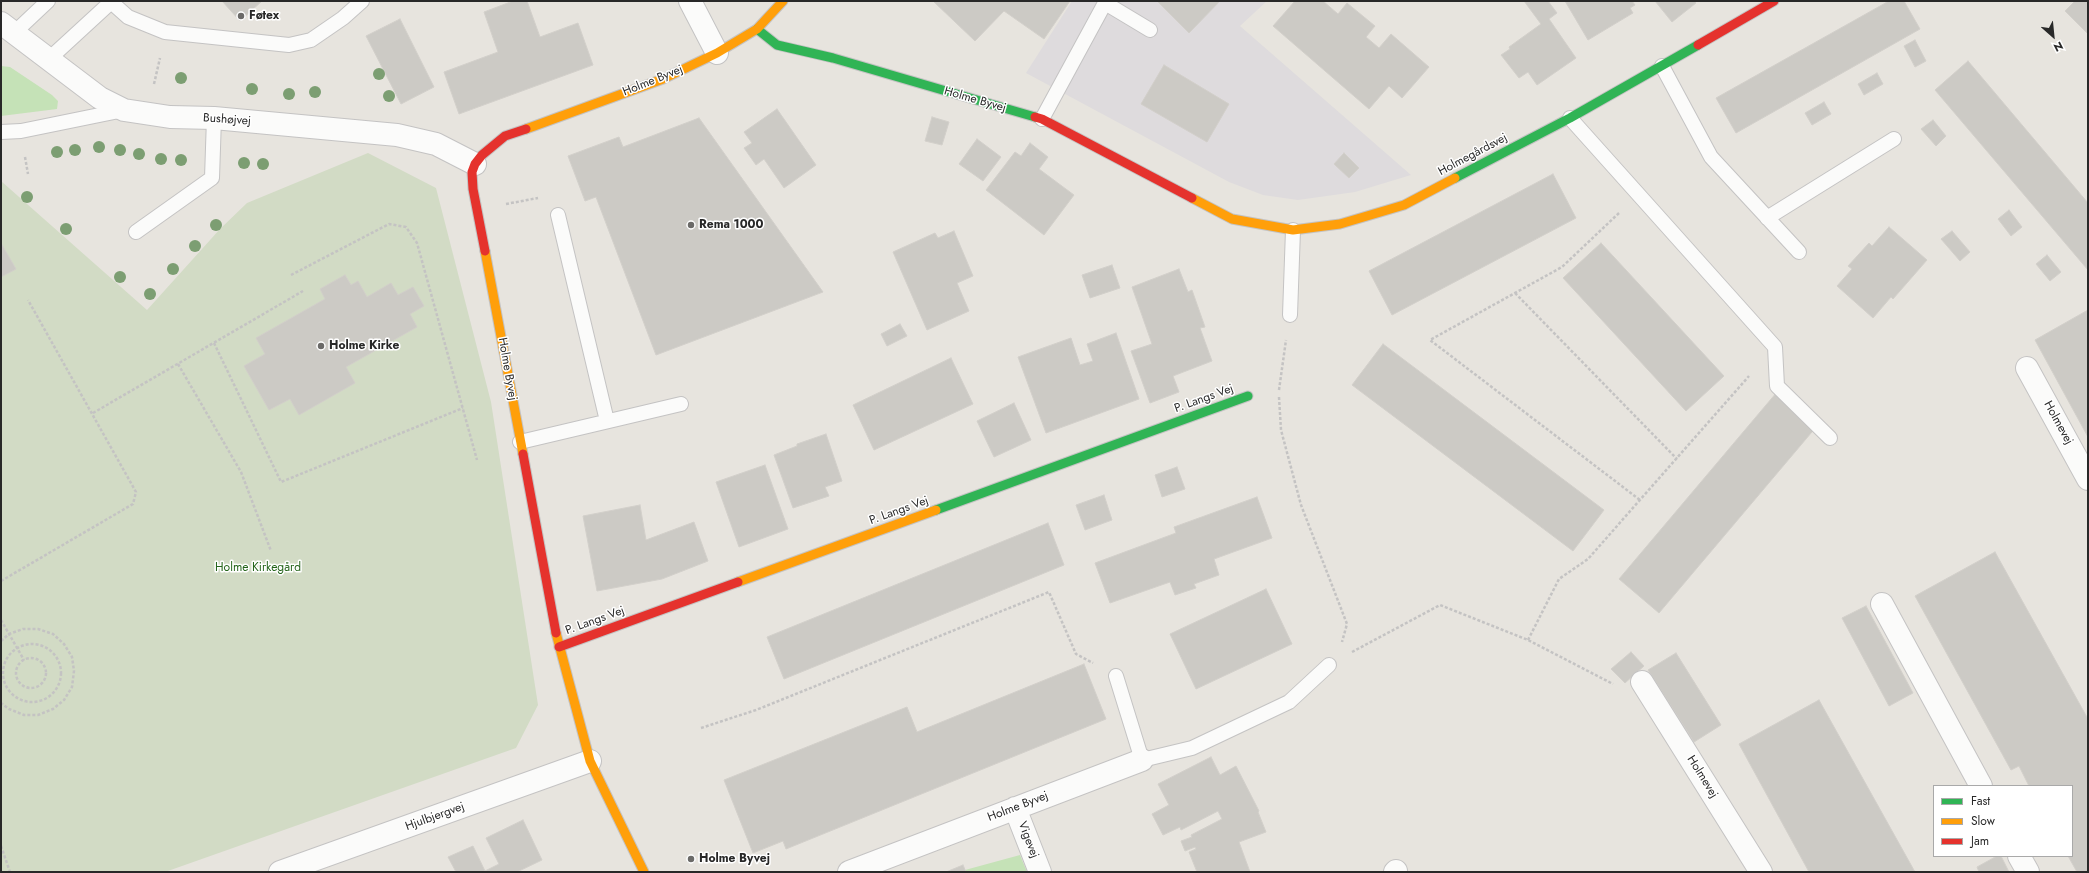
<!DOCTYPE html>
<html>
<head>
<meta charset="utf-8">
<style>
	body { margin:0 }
	#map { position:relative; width:2089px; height:873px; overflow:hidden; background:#e7e4de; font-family:Jost,sans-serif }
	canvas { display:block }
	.frame { position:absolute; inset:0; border:2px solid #282828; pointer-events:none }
	.legend { position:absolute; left:1933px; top:785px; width:140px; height:72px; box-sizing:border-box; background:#fff; border:1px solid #a9a9a9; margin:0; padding:5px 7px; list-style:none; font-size:12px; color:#282828 }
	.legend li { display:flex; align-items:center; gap:8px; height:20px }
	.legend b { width:20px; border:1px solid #a9a9a9 }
	.north { position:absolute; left:2033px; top:16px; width:40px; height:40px; -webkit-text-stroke:3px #fff; paint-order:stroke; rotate:153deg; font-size:11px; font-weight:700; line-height:16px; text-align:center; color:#282828 }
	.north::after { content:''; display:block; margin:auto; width:14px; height:18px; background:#282828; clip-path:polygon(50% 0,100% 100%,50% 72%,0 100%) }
</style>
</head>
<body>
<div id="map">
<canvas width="2089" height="873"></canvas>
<div class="frame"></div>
<ul class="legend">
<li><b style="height:5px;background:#30b455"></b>Fast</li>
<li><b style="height:5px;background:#ff9f0a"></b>Slow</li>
<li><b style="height:5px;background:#e5322d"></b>Jam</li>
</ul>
<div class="north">N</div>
</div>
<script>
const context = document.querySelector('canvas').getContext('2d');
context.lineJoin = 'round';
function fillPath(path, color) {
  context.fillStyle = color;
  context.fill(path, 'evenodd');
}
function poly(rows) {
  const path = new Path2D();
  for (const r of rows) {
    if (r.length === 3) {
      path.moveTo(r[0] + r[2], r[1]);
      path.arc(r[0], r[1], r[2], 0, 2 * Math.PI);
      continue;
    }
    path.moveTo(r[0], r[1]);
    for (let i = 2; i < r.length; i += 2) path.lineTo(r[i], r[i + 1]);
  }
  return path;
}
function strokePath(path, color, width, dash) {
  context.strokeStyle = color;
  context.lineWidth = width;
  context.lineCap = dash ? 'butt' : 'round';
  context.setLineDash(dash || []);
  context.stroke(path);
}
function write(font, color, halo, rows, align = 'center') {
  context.font = font + ' Jost,sans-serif';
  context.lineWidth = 3;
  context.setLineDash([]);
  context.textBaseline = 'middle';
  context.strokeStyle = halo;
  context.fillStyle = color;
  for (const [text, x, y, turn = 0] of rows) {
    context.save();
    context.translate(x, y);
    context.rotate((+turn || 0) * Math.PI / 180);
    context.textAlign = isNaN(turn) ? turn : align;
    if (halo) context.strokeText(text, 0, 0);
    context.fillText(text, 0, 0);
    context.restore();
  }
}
fillPath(poly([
	[1072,1,1267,1,1240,26,1411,175,1355,192,1298,200,1263,195,1229,182,1026,73]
]), '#dedbdd');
fillPath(poly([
	[1,66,10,67,52,95,58,101,57,109,1,116],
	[1020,855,1027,872,966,872,965,870]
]), '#c5e2b7');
fillPath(poly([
	[368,153,436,188,491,402,538,705,516,748,165,872,1,872,1,181,147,310,220,229,247,203]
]), '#d2dbc5');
const building = poly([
	[222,1,262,1,240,21,222,1],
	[513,1,527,1,540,37,578,23,593,65,459,114,444,72,498,52,484,12,513,1],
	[933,1,1070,1,1044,39,1004,11,975,41,933,1],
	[1157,1,1220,1,1189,33,1157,1],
	[1295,1,1323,1,1338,14,1347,3,1375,26,1366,37,1379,48,1391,34,1429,67,1402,98,1389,86,1369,109,1273,26,1295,1],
	[1524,1,1548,1,1557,13,1549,19,1576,58,1537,85,1528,72,1519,78,1501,55,1510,49,1509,47,1541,24,1524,1],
	[1565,1,1632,1,1635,5,1630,8,1633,13,1588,40,1565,1],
	[1655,1,1694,1,1696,3,1672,22,1655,1],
	[1889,1,1904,1,1920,29,1736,133,1716,98,1889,1],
	[2075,1,2088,1,2088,34,2065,11,2075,1],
	[400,19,434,87,401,104,366,36,400,19],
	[1915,40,1926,61,1915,67,1904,46,1915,40],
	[1968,61,2088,203,2088,270,1935,90,1968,61],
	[1164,65,1229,104,1207,142,1141,104,1164,65],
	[1877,73,1883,84,1864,95,1858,84,1877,73],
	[1824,102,1831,114,1812,125,1805,113,1824,102],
	[777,109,816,165,784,188,764,159,756,165,744,148,752,143,744,132,777,109],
	[932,117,949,122,942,145,925,141,932,117],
	[699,118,823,292,656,355,596,197,585,201,568,156,619,137,623,147,699,118],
	[1933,120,1946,136,1936,146,1921,129,1933,120],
	[977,139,1001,157,983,181,959,164,977,139],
	[1030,143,1048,157,1039,169,1074,195,1044,235,986,190,1015,152,1021,156,1030,143],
	[1344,153,1359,168,1349,178,1334,164,1344,153],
	[1553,174,1576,218,1392,315,1369,271,1553,174],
	[2009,210,2022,227,2011,236,1998,219,2009,210],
	[1889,227,1927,260,1893,299,1891,297,1873,318,1837,286,1852,269,1848,266,1869,243,1872,246,1889,227],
	[954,231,973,276,957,283,969,311,927,330,893,252,935,233,938,238,954,231],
	[1952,231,1970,252,1960,261,1941,239,1952,231],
	[1,243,16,269,1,277,1,243],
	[1601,243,1724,376,1686,411,1563,278,1601,243],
	[2047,255,2061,272,2050,281,2036,264,2047,255],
	[1112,265,1120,288,1090,298,1082,275,1112,265],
	[1179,269,1188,292,1192,290,1205,327,1200,328,1212,361,1173,376,1179,392,1150,403,1131,351,1152,344,1132,287,1179,269],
	[345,275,351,285,358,281,367,297,391,283,398,295,413,287,424,306,410,314,417,327,346,367,355,383,299,415,290,399,269,410,244,366,265,354,256,338,325,299,320,289,345,275],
	[2088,310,2088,437,2035,340,2088,310],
	[900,324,907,336,887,346,881,334,900,324],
	[1116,333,1139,399,1046,433,1018,357,1071,338,1080,365,1093,361,1087,344,1116,333],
	[1383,344,1604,510,1573,551,1352,385,1383,344],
	[951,358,973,404,874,450,853,405,951,358],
	[1777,392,1817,426,1659,613,1619,579,1777,392],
	[1014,403,1031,440,994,457,977,421,1014,403],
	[826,434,842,481,825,487,829,496,793,508,774,455,797,446,797,444,826,434],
	[765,465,788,529,739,547,716,482,765,465],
	[1177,467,1185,489,1162,497,1155,475,1177,467],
	[1104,495,1112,520,1085,530,1076,505,1104,495],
	[1257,497,1272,538,1214,559,1219,575,1194,584,1196,588,1175,595,1170,582,1110,603,1095,563,1176,533,1174,527,1257,497],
	[640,505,646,540,694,522,708,561,662,579,597,591,583,516,640,505],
	[1048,523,1064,565,784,679,767,637,1048,523],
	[1995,552,2088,719,2088,872,2077,872,2068,856,2072,856,2072,786,2029,786,2019,766,2011,770,1915,596,1995,552],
	[1266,589,1292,644,1196,689,1170,634,1266,589],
	[1866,606,1913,693,1889,706,1842,618,1866,606],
	[1631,652,1644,666,1625,683,1611,669,1631,652],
	[1676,653,1721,725,1694,742,1648,670,1676,653],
	[1084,664,1106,719,786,849,783,841,753,853,724,780,907,707,917,732,1084,664],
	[1819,700,1915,872,1809,872,1739,744,1819,700],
	[1211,757,1220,775,1236,766,1259,811,1258,812,1266,832,1239,842,1250,872,1197,872,1189,852,1196,849,1195,847,1185,851,1181,841,1192,837,1191,835,1222,819,1218,811,1181,830,1180,827,1163,835,1152,814,1169,805,1158,784,1211,757],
	[523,820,542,860,517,872,456,872,448,857,473,846,485,871,499,864,486,838,523,820],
	[1997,856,2001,856,2009,872,1979,872,1977,867,1997,856],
	[963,865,966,872,946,872,963,865]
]);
fillPath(building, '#cccac5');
strokePath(building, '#d2cfca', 1);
const lane = poly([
	[110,1,128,17,165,32,289,45,311,40,343,18,362,1],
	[14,33,48,1],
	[49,59,111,2],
	[1662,66,1711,157,1799,252],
	[1570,118,1775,347,1777,386,1830,438],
	[1042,119,1105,3,1150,30],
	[1,132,21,131,124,110],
	[558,215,607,421],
	[1767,218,1894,139],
	[136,232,212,178,214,118],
	[1290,315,1293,230],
	[520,442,681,404],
	[1116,676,1142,760,1192,748,1289,702,1329,665]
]);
const street = poly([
	[690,1,717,53],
	[1,23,100,98,124,110,170,117,214,118,397,135,436,144,475,164],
	[2027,368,2088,479],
	[1882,604,1981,786],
	[1642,682,1761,872],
	[1015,808,1040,872],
	[2019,856,2028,872],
	[280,872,590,761],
	[849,872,1142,760],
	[1395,872,1396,871]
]);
const fast = poly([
	[757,29,777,45,833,58,1035,117],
	[1455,178,1570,118,1698,45],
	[936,510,1248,396]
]);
const slow = poly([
	[526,129,663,79,717,53,757,29,783,1],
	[1192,198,1232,219,1293,230,1340,224,1404,205,1455,178],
	[485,251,523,454],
	[738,582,936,510],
	[556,633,590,761,644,872]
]);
const jam = poly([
	[1698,45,1774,1],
	[1035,117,1042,119,1192,198],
	[485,251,473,189,472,172,475,164,482,155,505,136,526,129],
	[523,454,556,633],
	[559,647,738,582]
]);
strokePath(lane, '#c4c3c3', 16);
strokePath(street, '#c4c3c3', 24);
strokePath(fast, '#c4c3c3', 11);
strokePath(slow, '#c4c3c3', 11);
strokePath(jam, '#c4c3c3', 11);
strokePath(poly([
	[154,84,160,58],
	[25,157,28,174],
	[506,204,538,198],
	[1619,213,1562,267,1430,340,1640,500],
	[291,275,389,224,406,227,417,243,477,460],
	[1515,293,1677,459],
	[214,343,281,482,463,408],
	[178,364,241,472,271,551],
	[1279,390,1286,340],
	[1279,397,1281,430,1301,505,1347,624,1342,642],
	[93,413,303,291],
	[1,581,133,504,136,492,28,300],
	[1,620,24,660],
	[1528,640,1559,579,1588,559,1749,376],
	[1,641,9,634,23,629,38,629,53,634,64,644,72,657,74,671,72,687,64,700,53,709,38,715,24,715,9,709,1,703],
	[32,673,29],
	[1352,652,1440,605,1528,640,1613,684],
	[31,673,15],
	[701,728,756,710,1049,592,1076,654,1093,663],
	[1,846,10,872]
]), '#c4c3c3', 2.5, [3, 2]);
strokePath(lane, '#fbfbfa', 14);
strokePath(street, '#fbfbfa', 22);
strokePath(fast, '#30b455', 9);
strokePath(slow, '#ff9f0a', 9);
strokePath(jam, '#e5322d', 9);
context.fillStyle = '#7c9e72';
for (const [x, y] of [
	[379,74],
	[181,78],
	[252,89],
	[315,92],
	[289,94],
	[389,96],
	[99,147],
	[75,150],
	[120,150],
	[57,152],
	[139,154],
	[161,159],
	[181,160],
	[244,163],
	[263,164],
	[27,197],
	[216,225],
	[66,229],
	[195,246],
	[173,269],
	[120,277],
	[150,294]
]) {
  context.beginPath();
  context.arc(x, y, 6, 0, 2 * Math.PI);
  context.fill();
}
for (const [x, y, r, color] of [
	[241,16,4,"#6b6a68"],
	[691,225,4,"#6b6a68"],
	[321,346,4,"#6b6a68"],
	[691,859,4,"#6b6a68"]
]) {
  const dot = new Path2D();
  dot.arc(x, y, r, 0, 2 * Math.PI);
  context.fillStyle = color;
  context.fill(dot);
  strokePath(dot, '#fff', 1.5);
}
write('bold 12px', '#282828', '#fff', [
	["Føtex",249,16],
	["Rema 1000",699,225],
	["Holme Kirke",329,346],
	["Holme Byvej",699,859]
], 'left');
write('12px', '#282828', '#fff', [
	["Holme Byvej",653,81,-22],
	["Holme Byvej",975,100,16],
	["Bushøjvej",227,120,4],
	["Holmegårdsvej",1473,155,-28],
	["Holme Byvej",507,369,80],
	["P. Langs Vej",1204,399,-20],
	["Holmevej",2058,423,61],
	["P. Langs Vej",899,511,-20],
	["P. Langs Vej",595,621,-20],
	["Holmevej",1702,777,58],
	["Holme Byvej",1018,807,-21],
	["Hjulbjergvej",435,817,-20],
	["Vigevej",1028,840,69]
]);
write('12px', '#24641a', '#fff', [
	["Holme Kirkegård",258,568]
]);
</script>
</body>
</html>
